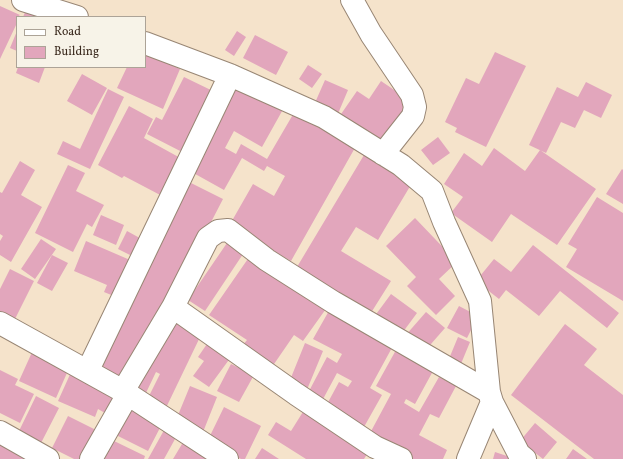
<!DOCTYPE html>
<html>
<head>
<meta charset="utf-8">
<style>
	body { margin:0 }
	#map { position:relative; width:623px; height:459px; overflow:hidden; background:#f5e3cb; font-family:Vollkorn,serif }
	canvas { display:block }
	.legend { position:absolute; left:16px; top:16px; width:130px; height:52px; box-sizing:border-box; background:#f7f3e8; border:1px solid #aca397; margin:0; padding:5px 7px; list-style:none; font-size:12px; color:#3b2a1e }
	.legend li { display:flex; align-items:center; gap:8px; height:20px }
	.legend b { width:20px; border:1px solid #aca397 }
</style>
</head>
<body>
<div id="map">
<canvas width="623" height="459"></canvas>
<ul class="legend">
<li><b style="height:5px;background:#fff"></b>Road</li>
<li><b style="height:11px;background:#e2a6bc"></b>Building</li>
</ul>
</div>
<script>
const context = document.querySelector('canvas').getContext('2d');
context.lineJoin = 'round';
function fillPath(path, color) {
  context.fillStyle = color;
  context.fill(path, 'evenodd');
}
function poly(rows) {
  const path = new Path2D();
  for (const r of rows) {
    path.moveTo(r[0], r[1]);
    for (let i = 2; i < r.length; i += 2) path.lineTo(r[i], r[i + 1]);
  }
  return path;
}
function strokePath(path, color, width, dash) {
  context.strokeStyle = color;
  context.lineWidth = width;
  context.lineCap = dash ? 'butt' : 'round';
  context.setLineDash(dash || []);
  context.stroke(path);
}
fillPath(poly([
	[0,6,20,15,17,17,17,23,0,59],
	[26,10,43,17,23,17],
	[17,31,17,51,10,48],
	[237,31,246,37,234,56,225,50],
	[255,35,288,52,276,75,243,58],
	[495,52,526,66,486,147,455,132,457,128,445,122,466,78,479,84],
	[145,53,180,69,163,109,117,88,127,67,145,67],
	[308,65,322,74,312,88,299,79],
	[18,67,45,67,39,83,16,73],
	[82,74,107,88,92,115,67,101],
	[184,77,217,93,186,154,147,134,156,117,162,120],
	[325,80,348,90,337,116,314,105],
	[381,81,412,102,383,146,339,117,357,91,369,99],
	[586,82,612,95,601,118,584,110,575,128,561,122,546,153,529,145,557,87,578,97],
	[237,84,286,104,262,147,234,131,225,148,236,154,241,144,267,159,295,111,356,146,291,261,229,226,253,184,274,196,285,176,267,166,264,171,242,158,224,190,188,170],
	[108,89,124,97,90,169,57,154,63,141,80,149],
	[129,106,153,119,144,138,184,160,164,197,124,176,122,178,98,165],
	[438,137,450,153,433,165,421,150],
	[494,148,525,171,540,150,596,189,557,245,511,214,492,242,451,213,463,197,444,184,464,153,482,166],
	[364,155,412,183,378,240,356,227,341,251,391,281,369,316,294,272],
	[20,161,35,170,21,195,42,207,11,262,0,255,0,241,3,236,0,234,0,192,2,193],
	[68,165,85,173,76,191,104,205,92,227,87,224,73,252,35,233],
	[622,169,623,170,623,204,606,194],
	[187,181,223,199,149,342,125,382,97,368,161,245,155,242],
	[597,197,623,213,623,301,566,267,577,249,568,244],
	[101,215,124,225,116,245,93,235],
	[415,218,457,262,439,279,455,296,436,315,407,286,416,277,386,246],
	[127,231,147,242,138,259,118,249],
	[41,239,56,249,35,279,21,269],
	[229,240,245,251,205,311,188,300],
	[86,241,137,263,121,299,104,292,107,285,74,271],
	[533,245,619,313,607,328,560,291,539,316,506,290,499,299,476,281,494,259,511,272],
	[252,253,328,306,303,341,294,335,272,367,242,346,247,340,209,315],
	[52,255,68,263,52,291,37,283],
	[10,269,34,281,11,327,0,321,0,289],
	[391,294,417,313,400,336,374,317],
	[459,306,478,316,467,338,447,328],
	[330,309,394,344,370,388,382,395,364,427,326,406,339,382,348,387,352,381,337,373,322,401,308,393,327,357,337,363,342,354,313,339],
	[426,312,445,328,424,352,405,336],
	[169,320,201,335,164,412,145,404,160,374,156,372,144,397,134,392],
	[565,324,597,349,584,365,623,395,623,459,594,459,511,395],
	[458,337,470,342,458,371,446,366],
	[209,341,231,357,209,387,193,376,204,361,198,357],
	[305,343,323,351,306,392,288,385],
	[33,350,70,366,56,398,19,381],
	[396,350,433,371,415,404,406,399,404,403,419,412,439,377,456,386,439,418,430,414,419,435,447,450,443,459,412,459,369,435,391,394,376,386],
	[231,364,254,375,239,402,217,391],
	[0,370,18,379,15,385,34,394,20,423,0,413],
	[72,370,116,390,105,413,98,409,95,417,58,401],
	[190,386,217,397,203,432,176,420],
	[36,396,59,408,41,443,19,431],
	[127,403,163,422,148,451,112,433],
	[224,407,261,426,245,459,241,459,207,442],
	[306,407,371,448,364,459,306,459,268,435,276,422,291,431],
	[68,416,96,430,82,459,74,459,52,448],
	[168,423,180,430,164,459,148,459],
	[535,423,557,442,543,459,520,441],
	[185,439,219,459,173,459],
	[112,440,145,456,144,459,103,459],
	[0,443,28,459,0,459],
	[262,448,279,459,255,459],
	[573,449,587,459,566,459],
	[495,452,513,458,513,459,493,459]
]), '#e2a6bc');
const street = poly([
	[23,0,77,17],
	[352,0,371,34,412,95,415,107,413,116,383,154],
	[145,43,230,75,324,117,401,165,432,191,444,222,480,301,489,392,492,402,519,454,525,459],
	[173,307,208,238,218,231,228,230,267,260,333,302,489,392],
	[0,323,123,391,227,459],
	[88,370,230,75],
	[123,391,173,307,296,394,375,447,401,459],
	[0,432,48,459],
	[91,459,128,394],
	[468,459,492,402]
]);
strokePath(street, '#988674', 24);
strokePath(street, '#fff', 22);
</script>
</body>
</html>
